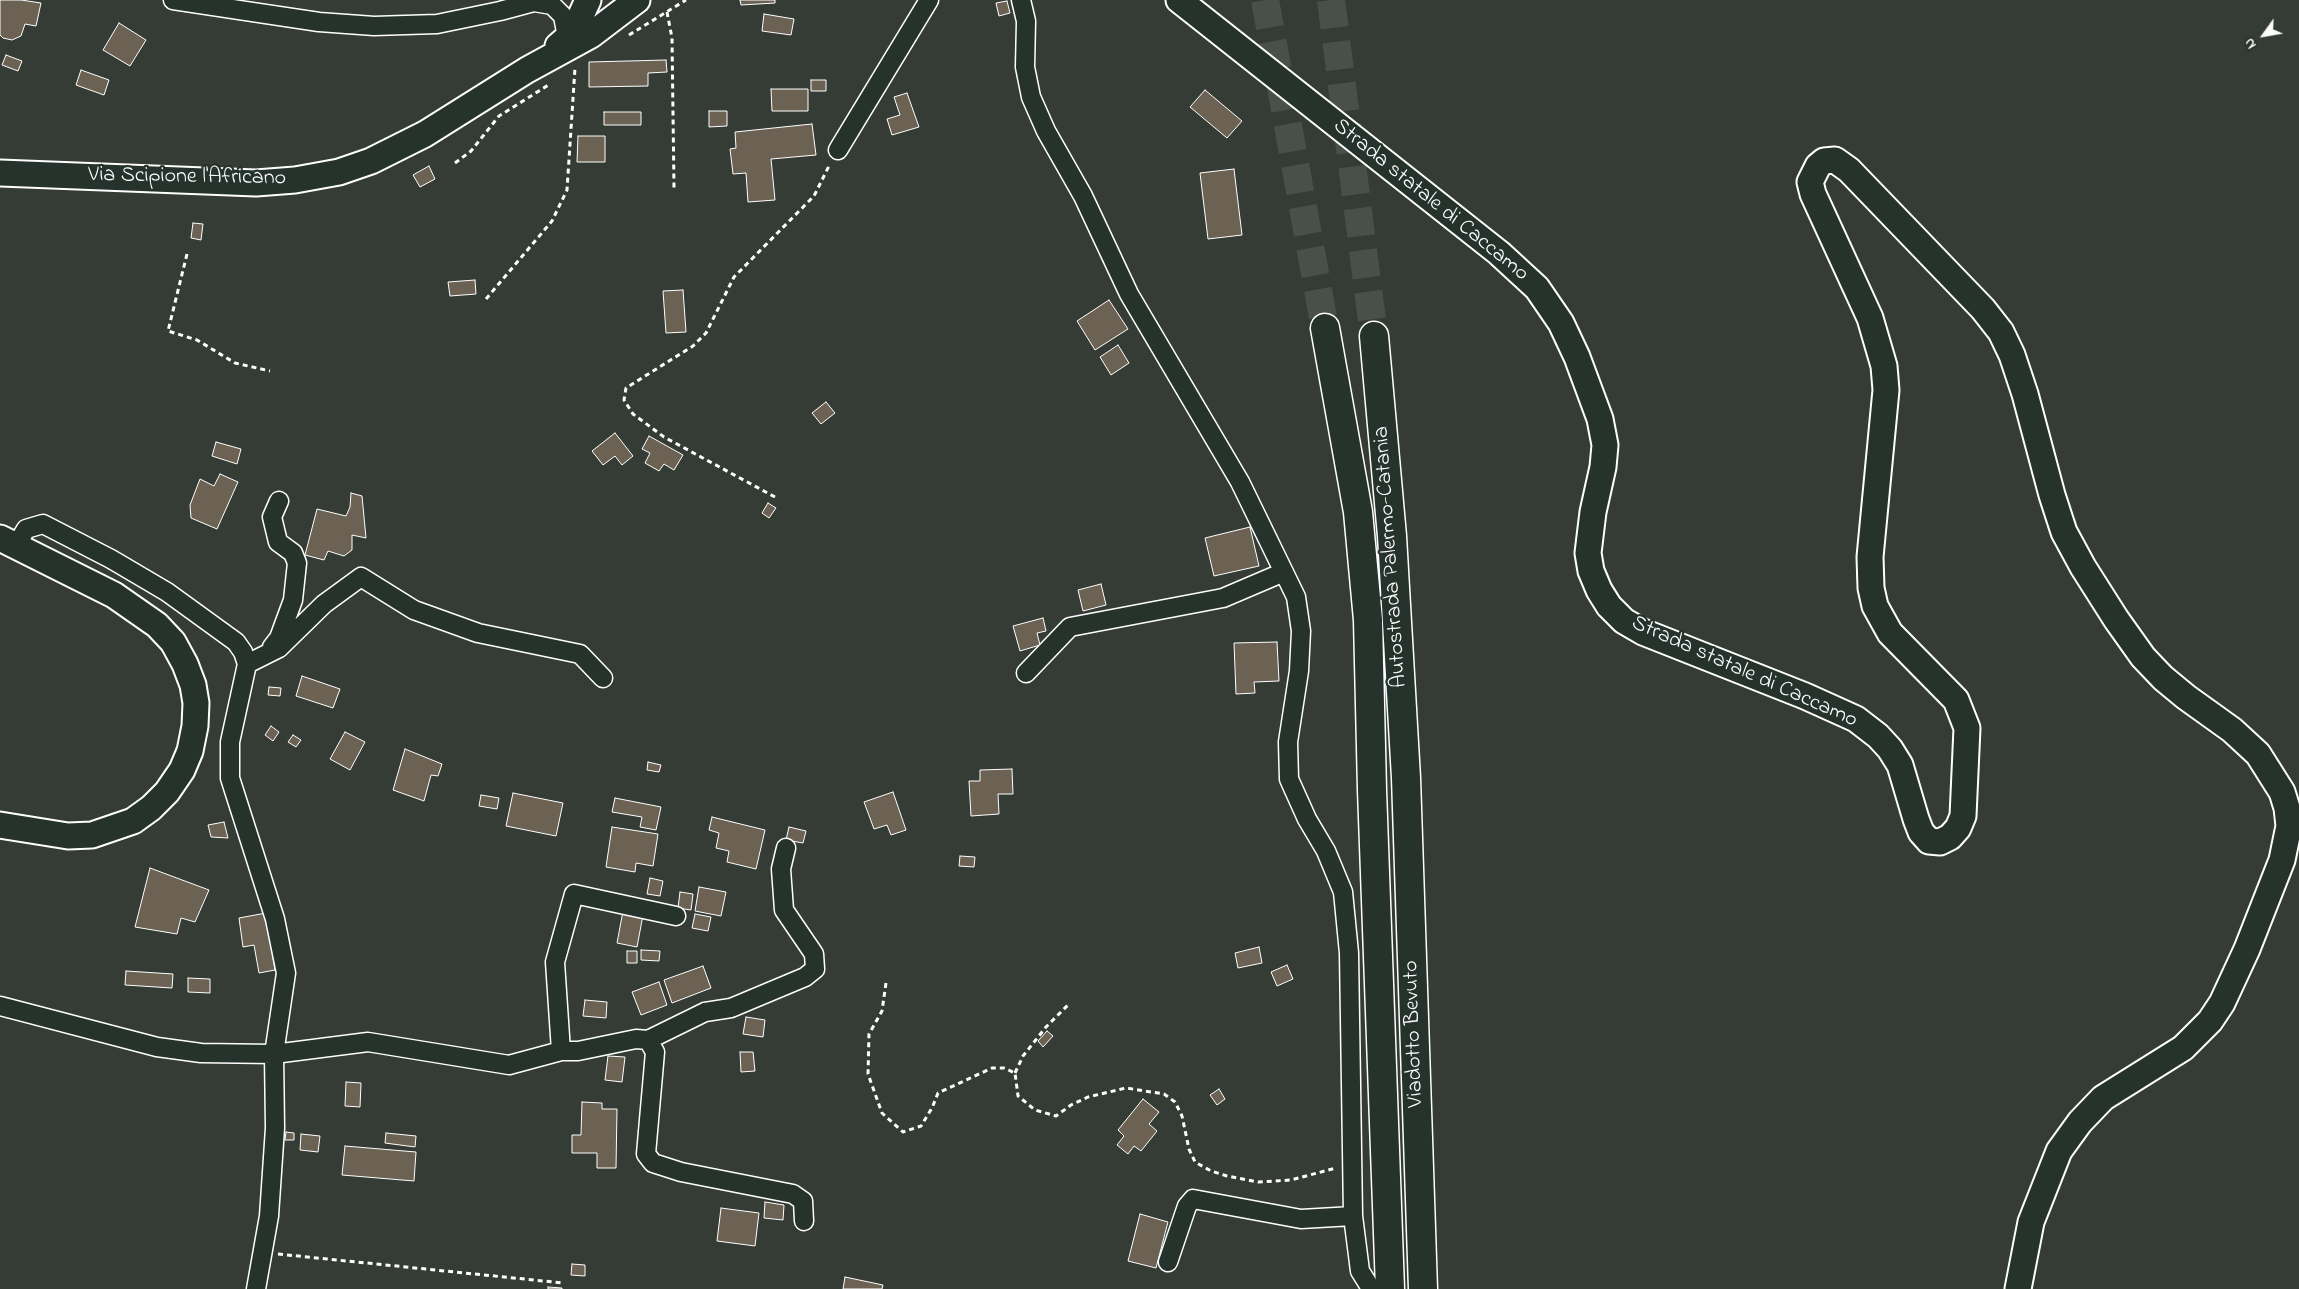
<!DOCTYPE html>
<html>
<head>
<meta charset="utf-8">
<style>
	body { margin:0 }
	#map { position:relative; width:2299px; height:1289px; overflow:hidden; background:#343c35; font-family:"Indie Flower",sans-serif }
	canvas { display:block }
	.north { position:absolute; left:2239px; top:10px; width:50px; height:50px; -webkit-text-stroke:4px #26332d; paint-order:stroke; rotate:238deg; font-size:14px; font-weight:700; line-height:20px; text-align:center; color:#fff }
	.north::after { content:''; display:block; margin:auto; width:18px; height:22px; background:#fff; clip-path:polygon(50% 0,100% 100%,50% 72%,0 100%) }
</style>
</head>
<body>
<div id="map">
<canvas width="2299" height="1289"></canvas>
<div class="north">N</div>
</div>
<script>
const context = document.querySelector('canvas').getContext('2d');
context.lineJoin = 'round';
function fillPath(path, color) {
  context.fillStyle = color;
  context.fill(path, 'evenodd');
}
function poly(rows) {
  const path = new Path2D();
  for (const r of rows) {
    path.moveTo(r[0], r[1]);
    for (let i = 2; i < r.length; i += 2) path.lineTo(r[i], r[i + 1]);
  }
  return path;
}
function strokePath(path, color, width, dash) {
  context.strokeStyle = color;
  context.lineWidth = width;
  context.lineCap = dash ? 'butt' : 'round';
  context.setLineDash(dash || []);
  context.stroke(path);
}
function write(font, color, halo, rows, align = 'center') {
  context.font = font + ' "Indie Flower",sans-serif';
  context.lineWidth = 4.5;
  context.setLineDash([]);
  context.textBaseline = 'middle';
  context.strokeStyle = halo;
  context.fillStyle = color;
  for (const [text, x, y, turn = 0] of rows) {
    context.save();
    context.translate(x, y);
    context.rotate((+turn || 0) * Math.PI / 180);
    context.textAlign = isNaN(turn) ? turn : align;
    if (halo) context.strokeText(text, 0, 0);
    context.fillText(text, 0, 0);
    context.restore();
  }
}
const building = poly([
	[0,0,21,0,41,3,36,26,25,24,21,36,12,40,3,38,0,35,0,0],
	[740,0,775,0,775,3,741,5,740,0],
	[1007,1,1010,13,999,16,996,3,1007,1],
	[764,14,794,19,791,35,762,31,764,14],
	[119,23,146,40,130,66,103,50,119,23],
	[6,55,22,61,18,71,2,65,6,55],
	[666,60,667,72,648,73,648,86,589,87,589,62,666,60],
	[81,70,109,80,104,95,76,85,81,70],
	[811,80,826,80,826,91,811,91,811,80],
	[771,89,808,89,808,111,772,111,771,89],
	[1205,90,1242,121,1227,138,1190,107,1205,90],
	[907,93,919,127,892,135,887,119,900,115,894,97,907,93],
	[709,111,727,111,727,126,709,127,709,111],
	[604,112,641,112,641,125,604,125,604,112],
	[812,124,816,155,771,159,775,200,748,202,746,173,733,174,730,149,736,148,735,132,812,124],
	[578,136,605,136,605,162,577,162,578,136],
	[429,166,435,179,420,187,413,175,429,166],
	[1234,169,1242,235,1208,239,1200,173,1234,169],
	[193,223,203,224,201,240,191,238,193,223],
	[475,280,476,294,450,296,448,282,475,280],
	[683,290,686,332,666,333,663,291,683,290],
	[1109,300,1128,329,1095,350,1077,321,1109,300],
	[1118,345,1129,363,1111,375,1100,357,1118,345],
	[826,402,835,413,821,424,812,413,826,402],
	[615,433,633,456,622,465,615,456,603,465,592,451,615,433],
	[649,436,683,455,674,470,664,464,659,471,645,463,650,453,642,449,649,436],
	[216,442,241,449,237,464,212,456,216,442],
	[220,474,238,482,217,529,191,518,190,505,200,479,214,486,220,474],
	[351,493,362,496,366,538,352,535,352,550,344,556,328,551,324,560,305,555,317,509,346,516,350,507,351,493],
	[768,503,776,508,769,518,762,513,768,503],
	[1250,527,1259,566,1214,576,1205,538,1250,527],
	[1101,584,1106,605,1083,611,1078,590,1101,584],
	[1043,618,1046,631,1037,633,1040,645,1020,651,1013,626,1043,618],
	[1277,642,1279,681,1254,682,1255,693,1236,694,1234,643,1277,642],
	[302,676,340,689,333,708,296,696,302,676],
	[269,687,281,688,280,696,268,695,269,687],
	[271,726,279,732,273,741,265,735,271,726],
	[345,732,365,742,350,770,330,759,345,732],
	[293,735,301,740,296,747,288,742,293,735],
	[405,749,442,764,438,776,431,775,424,801,393,790,405,749],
	[648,762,661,765,659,772,647,770,648,762],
	[1012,769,1013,794,998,794,999,814,971,816,969,781,980,781,980,770,1012,769],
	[893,792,906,830,891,835,887,825,874,829,864,802,893,792],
	[513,793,563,803,556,836,506,826,513,793],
	[481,795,499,798,497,809,479,806,481,795],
	[615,798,661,807,656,830,640,827,642,817,612,812,615,798],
	[712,817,765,830,756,869,727,862,729,851,716,848,719,833,709,830,712,817],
	[224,822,228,838,211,837,208,825,224,822],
	[612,827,658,834,653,866,636,863,635,872,606,867,612,827],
	[789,827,806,831,803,843,786,840,789,827],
	[960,856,975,857,974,867,959,866,960,856],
	[150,868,209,890,195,922,181,918,177,934,135,927,150,868],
	[650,878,663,881,660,896,647,894,650,878],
	[699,887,726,892,721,916,695,911,699,887],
	[680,892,693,894,691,910,678,908,680,892],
	[623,911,643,915,637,947,617,943,623,911],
	[266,913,275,970,259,973,254,945,243,947,239,918,266,913],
	[695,914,711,917,708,931,692,928,695,914],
	[1259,947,1262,963,1238,968,1235,953,1259,947],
	[641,950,660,951,659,961,641,960,641,950],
	[627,951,637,951,637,963,627,963,627,951],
	[1287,965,1293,979,1277,986,1271,972,1287,965],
	[703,966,711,988,672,1003,664,980,703,966],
	[126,971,173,974,172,988,125,985,126,971],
	[188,978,210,979,210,993,188,992,188,978],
	[659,982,667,1005,641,1015,632,992,659,982],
	[585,1000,607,1002,606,1018,583,1016,585,1000],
	[746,1017,765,1020,763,1037,743,1034,746,1017],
	[1047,1031,1053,1036,1043,1047,1038,1041,1047,1031],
	[740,1052,753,1052,755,1071,741,1072,740,1052],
	[608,1056,625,1057,622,1082,605,1080,608,1056],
	[346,1082,361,1083,360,1107,345,1106,346,1082],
	[1219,1089,1225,1099,1217,1105,1210,1095,1219,1089],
	[1143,1099,1159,1112,1149,1124,1157,1131,1141,1151,1134,1146,1128,1154,1117,1145,1124,1136,1118,1130,1143,1099],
	[582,1102,602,1103,602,1109,617,1109,616,1168,597,1168,597,1153,572,1153,572,1135,581,1135,582,1102],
	[286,1132,294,1133,294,1140,285,1140,286,1132],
	[386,1133,416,1136,415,1147,385,1143,386,1133],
	[301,1134,320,1136,318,1152,300,1150,301,1134],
	[345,1146,416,1152,414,1181,342,1175,345,1146],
	[765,1202,784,1205,783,1220,764,1218,765,1202],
	[721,1208,759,1213,755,1246,717,1241,721,1208],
	[1140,1214,1168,1222,1156,1268,1128,1261,1140,1214],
	[572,1264,585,1265,585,1276,571,1275,572,1264],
	[845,1277,883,1285,882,1289,843,1289,845,1277],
	[548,1287,562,1288,562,1289,548,1289,548,1287]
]);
fillPath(building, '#6b6254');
strokePath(building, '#fff', 1);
strokePath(poly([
	[1265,0,1325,328],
	[1331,0,1374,336]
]), '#485049', 28, [28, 14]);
const minor = poly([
	[173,0,319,22,374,26,437,24,500,11,541,0],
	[1021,0,1026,21,1025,67,1031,97,1046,131,1083,196,1129,294,1240,482,1296,597,1301,631,1299,671,1288,742,1289,779,1307,819,1326,851,1343,892,1349,953,1353,1216,1360,1271,1370,1287,1378,1289],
	[534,2,552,5,563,16,566,32,561,43],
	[838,150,929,0],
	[16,546,26,529,43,524,111,559,167,592,236,642,243,652,247,664,230,742,230,778,275,919,286,973,274,1054,275,1128,269,1216,256,1289],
	[272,647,279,638,293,600,297,563,293,553,278,542,272,517,279,501],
	[247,664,279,648,324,604,361,577,414,610,478,633,580,654,603,678],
	[1026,673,1070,627,1223,598,1284,572],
	[0,1006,157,1047,201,1053,274,1054,368,1042,509,1065,561,1051,555,962,574,894,676,916],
	[648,1040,705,1012,731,1008,805,977,815,969,814,954,784,910,781,869,786,848],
	[561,1051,578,1051,636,1039,648,1040,655,1052,646,1154,653,1163,681,1172,793,1194,803,1201,804,1221],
	[1168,1262,1187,1206,1193,1199,1301,1219,1353,1216]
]);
const secondary = poly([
	[1179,0,1499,253,1537,288,1561,323,1577,357,1600,419,1605,445,1603,467,1593,512,1588,553,1591,571,1599,590,1609,606,1624,621,1643,632,1805,696,1856,719,1878,736,1890,749,1900,765,1916,819,1921,832,1929,841,1940,842,1950,837,1958,828,1963,816,1967,728,1956,700,1890,633,1875,606,1871,588,1870,557,1886,390,1884,366,1870,318,1813,194,1810,182,1818,166,1824,161,1835,160,1849,170,1983,309,2001,332,2012,355,2025,394,2052,495,2064,532,2083,567,2116,619,2143,657,2163,678,2186,697,2232,730,2258,754,2282,792,2287,808,2289,826,2282,860,2247,949,2222,1003,2210,1021,2183,1048,2103,1098,2080,1122,2059,1151,2031,1222,2018,1289],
	[558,46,573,33,588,0],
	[0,173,256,183,295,180,339,172,371,161,425,134,527,70,591,35,637,0],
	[0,538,114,595,157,625,173,642,185,664,193,685,196,703,195,726,190,751,182,770,167,792,151,808,133,821,92,835,68,836,0,825]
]);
const motorway = poly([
	[1325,328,1358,512,1368,620,1372,790,1390,1289],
	[1374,336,1392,536,1406,778,1423,1289]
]);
strokePath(minor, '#fff', 21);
strokePath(secondary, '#fff', 29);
strokePath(motorway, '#fff', 31);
strokePath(poly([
	[667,12,672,38,674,188],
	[629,35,686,0],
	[455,163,471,151,499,116,550,84],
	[187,254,168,331,197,340,235,363,270,371],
	[486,299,552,221,567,190,575,68],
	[775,497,664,437,633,414,624,400,626,388,693,346,706,333,734,277,814,196,830,164],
	[886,983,882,1011,869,1034,868,1074,882,1113,903,1132,921,1126,932,1108,938,1093,992,1068,1004,1068,1015,1073,1018,1096,1035,1110,1056,1116,1071,1105,1088,1097,1126,1088,1164,1094,1175,1102,1182,1116,1189,1149,1195,1162,1211,1171,1227,1176,1258,1182,1291,1180,1336,1168],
	[1015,1073,1023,1056,1046,1027,1068,1005],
	[278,1254,563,1283]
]), '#fff', 3, [5, 4]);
strokePath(minor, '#26332d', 18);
strokePath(secondary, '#26332d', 25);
strokePath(motorway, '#26332d', 28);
write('22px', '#fff', '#26332d', [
	["Via Scipione l'Africano",187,178,1],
	["Strada statale di Caccamo",1430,201,39],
	["Autostrada Palermo-Catania",1392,557,-94],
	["Strada statale di Caccamo",1744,673,24],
	["Viadotto Bevuto",1415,1034,-92]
]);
</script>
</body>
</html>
